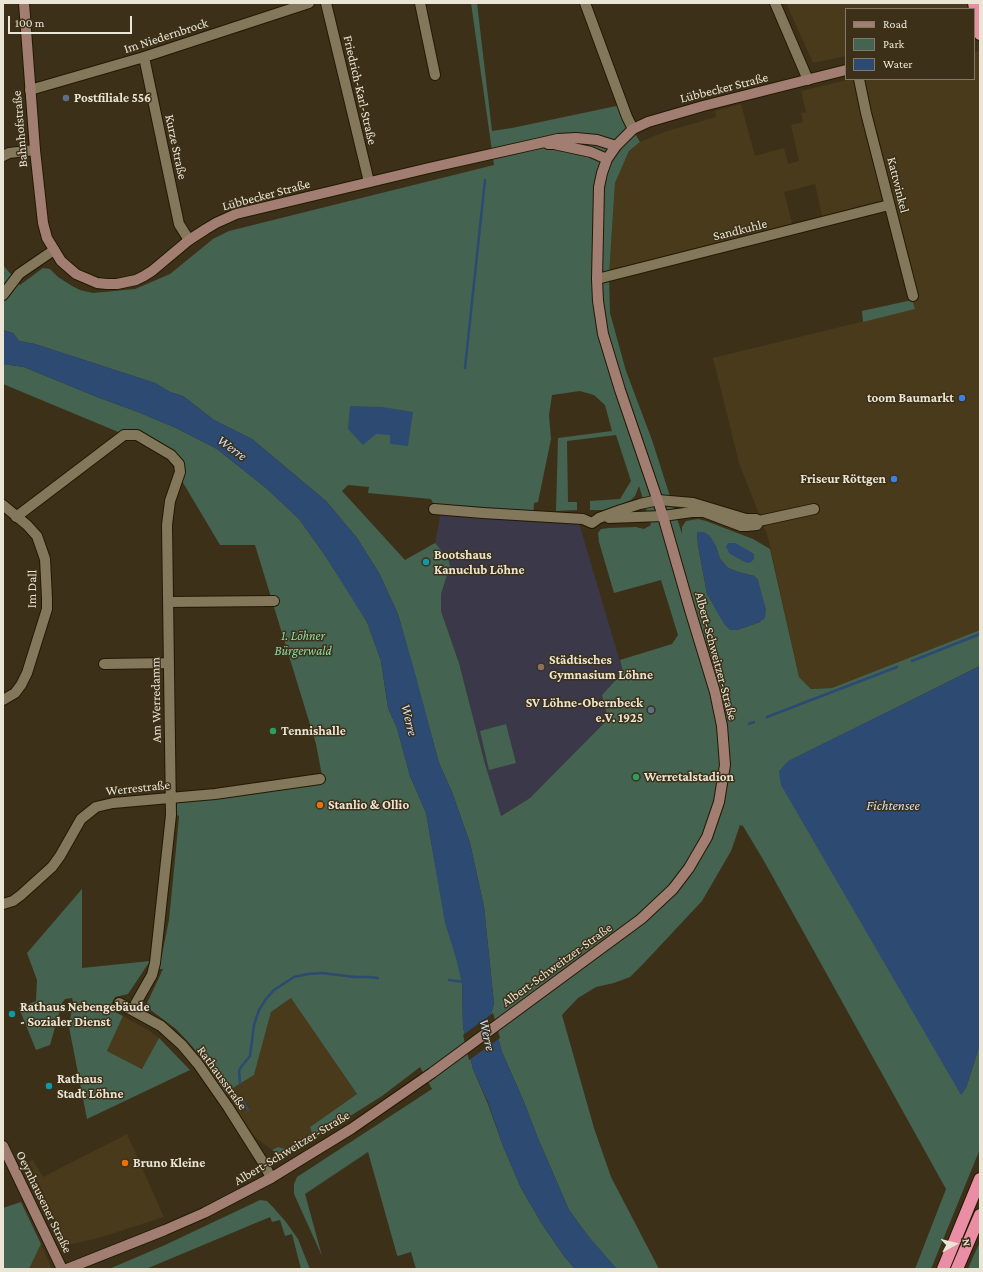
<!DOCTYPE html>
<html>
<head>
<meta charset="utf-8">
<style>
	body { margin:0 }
	#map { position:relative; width:983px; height:1272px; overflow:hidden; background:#3c3118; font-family:"Crimson Pro",serif }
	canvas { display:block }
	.frame { position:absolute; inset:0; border:4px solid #ebe5d6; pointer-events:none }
	.legend { position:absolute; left:845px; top:8px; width:130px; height:72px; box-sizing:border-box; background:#3c3118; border:1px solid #827964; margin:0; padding:5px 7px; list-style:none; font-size:12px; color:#ebe5d6 }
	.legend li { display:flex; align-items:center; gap:8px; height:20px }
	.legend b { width:20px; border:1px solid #827964 }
	.north { position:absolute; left:935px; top:1224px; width:40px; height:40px; -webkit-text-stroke:3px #3c3118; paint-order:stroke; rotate:83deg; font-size:11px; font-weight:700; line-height:16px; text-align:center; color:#ebe5d6 }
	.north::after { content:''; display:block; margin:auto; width:14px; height:18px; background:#ebe5d6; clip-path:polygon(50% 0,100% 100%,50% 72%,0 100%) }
	.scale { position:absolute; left:8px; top:16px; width:124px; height:18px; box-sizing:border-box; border:2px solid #ebe5d6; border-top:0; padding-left:5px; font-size:12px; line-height:14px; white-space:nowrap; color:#ebe5d6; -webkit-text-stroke:3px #3c3118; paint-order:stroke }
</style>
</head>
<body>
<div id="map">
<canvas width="983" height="1272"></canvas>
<div class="frame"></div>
<ul class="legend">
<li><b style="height:5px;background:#a27e72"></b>Road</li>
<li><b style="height:11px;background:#446350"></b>Park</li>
<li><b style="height:11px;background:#2c4a72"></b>Water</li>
</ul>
<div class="north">N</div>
<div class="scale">100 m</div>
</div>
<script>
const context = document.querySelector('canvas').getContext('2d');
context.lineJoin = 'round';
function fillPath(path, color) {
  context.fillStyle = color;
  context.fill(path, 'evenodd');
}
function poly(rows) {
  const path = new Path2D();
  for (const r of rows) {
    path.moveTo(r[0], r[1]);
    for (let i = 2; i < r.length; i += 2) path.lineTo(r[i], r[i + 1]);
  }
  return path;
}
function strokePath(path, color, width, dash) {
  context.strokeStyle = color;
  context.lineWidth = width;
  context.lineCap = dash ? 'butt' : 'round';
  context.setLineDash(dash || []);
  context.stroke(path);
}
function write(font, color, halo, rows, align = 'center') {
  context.font = font + ' "Crimson Pro",serif';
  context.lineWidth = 3;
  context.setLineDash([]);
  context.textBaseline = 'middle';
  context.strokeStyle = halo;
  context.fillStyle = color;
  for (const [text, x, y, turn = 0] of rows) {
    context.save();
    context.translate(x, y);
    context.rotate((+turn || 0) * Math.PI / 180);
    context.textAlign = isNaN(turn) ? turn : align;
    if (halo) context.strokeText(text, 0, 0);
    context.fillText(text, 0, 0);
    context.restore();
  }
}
fillPath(poly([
	[786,3,969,3,970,9,846,9,846,56,813,63],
	[980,51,980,630,832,688,811,689,799,677,768,537,739,463,713,358,914,309,891,203,823,220,815,184,784,192,793,227,609,275,615,183,629,151,640,142,664,132,716,117,715,111,741,104,755,156,784,148,788,164,799,161,791,125,803,122,801,113,806,112,801,91,852,79,974,79,974,52],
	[291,998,357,1094,310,1127,312,1133,286,1149,278,1147,272,1150,255,1137,225,1093,254,1075,271,1012],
	[123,1016,148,1030,159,1038,143,1069,107,1051],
	[127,1134,164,1217,95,1239,67,1245,29,1162,33,1160,43,1177],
	[41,1244,52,1269,29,1269]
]), '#483a1a');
fillPath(poly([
	[441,511,579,523,623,672,602,695,608,719,530,798,500,816,485,764,459,663,441,611,441,594,450,566,435,543]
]), '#3a3849');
fillPath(poly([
	[471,3,477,3,492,131,512,128,621,105,625,116,640,142,629,151,615,183,609,275,610,313,626,371,652,440,682,534,682,527,686,521,698,519,706,521,753,539,770,549,799,677,811,689,832,688,980,630,980,666,789,761,966,1088,980,1044,980,1149,931,1269,915,1269,946,1189,764,861,743,826,740,825,731,851,702,901,644,963,630,977,614,983,596,987,578,998,562,1015,594,1128,611,1177,659,1269,617,1269,613,1265,588,1236,569,1210,537,1136,524,1102,502,1052,491,1013,494,1004,484,907,470,843,452,792,439,763,398,614,379,573,357,538,326,501,252,439,214,420,183,396,170,392,155,383,35,344,19,341,13,333,3,330,3,265,20,285,43,268,50,269,58,277,72,286,80,290,93,293,135,289,170,274,213,239,229,231,494,165],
	[580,391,594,395,605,405,612,431,558,438,556,511,577,510,577,502,568,502,567,441,616,435,631,481,620,499,590,501,590,510,604,510,622,504,631,500,635,496,639,486,651,525,644,529,636,527,609,528,601,529,598,533,599,542,614,593,661,580,678,635,672,644,620,660,623,672,602,695,608,719,530,798,501,816,485,764,459,663,441,611,441,594,450,566,448,558,435,543,405,560,342,491,348,485,369,487,368,493,431,499,434,505,533,520,534,503,538,502,551,439,549,415,552,395],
	[697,532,716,547,720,559,728,568,738,572,754,576,758,580,760,622,737,630,730,630,707,594,698,545],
	[912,300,915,309,863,322,862,311],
	[3,364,24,367,97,397,138,412,176,428,217,449,266,488,299,519,322,551,347,589,367,622,381,661,388,708,397,728,410,776,426,813,435,864,462,982,463,1027,473,1069,488,1104,503,1146,521,1188,542,1224,564,1256,575,1269,416,1269,411,1252,398,1256,397,1255,368,1152,305,1194,322,1256,294,1194,294,1184,297,1177,432,1089,420,1067,382,1096,285,1157,272,1150,278,1147,286,1149,312,1133,310,1127,357,1094,291,998,271,1012,254,1075,225,1093,192,1046,176,1029,148,1008,147,1003,163,969,159,969,169,920,176,849,179,816,177,815,177,801,323,781,316,744,255,545,220,545,182,481,172,459,133,435,123,434,3,384],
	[506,724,516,763,489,770,480,731],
	[82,889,82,968,150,961,128,994,115,997,109,1009,123,1016,107,1051,142,1069,159,1038,190,1070,87,1119,69,1027,73,1002,72,998,65,999,62,1003,50,1045,36,1050,19,1008,36,1001,37,980,27,953],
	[260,1200,267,1201,272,1206,286,1222,298,1239,310,1269,301,1269,292,1234,285,1236,280,1220,272,1222,270,1217,146,1269,109,1269,165,1245],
	[21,1202,41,1244,29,1269,3,1269,3,1208],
	[980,1242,980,1269,968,1269,973,1257]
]), '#446350');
fillPath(poly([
	[3,330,13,333,19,341,35,344,155,383,170,392,183,396,214,420,252,439,326,501,357,538,379,573,398,614,415,673,439,763,452,792,470,843,484,907,494,1004,491,1013,502,1052,524,1102,537,1136,569,1210,588,1236,617,1269,575,1269,564,1256,542,1224,521,1188,503,1146,488,1102,473,1069,463,1027,462,982,456,958,445,923,426,813,410,776,397,728,388,708,381,661,367,622,322,551,299,519,266,488,217,449,176,428,138,412,97,397,24,367,3,364],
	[350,406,382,407,413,412,408,446,390,444,390,435,376,434,363,445,348,429],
	[697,532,704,532,710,536,716,546,720,559,728,568,738,572,754,576,758,580,766,610,765,618,760,622,737,630,730,630,724,624,707,594,698,545],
	[728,543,735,543,751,552,754,554,754,559,751,562,747,563,730,554,726,547],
	[980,666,980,1044,966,1088,961,1095,781,785,779,771,788,761]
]), '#2c4a72');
fillPath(poly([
	[493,1013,500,1038,469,1060,463,1035]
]), '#3c3118');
strokePath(poly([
	[465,368,485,180],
	[912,661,980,634],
	[767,717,897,667],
	[749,724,754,722],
	[449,980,464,982],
	[240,1083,239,1071,241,1067,250,1056,254,1025,259,1010,266,999,274,990,294,977,308,974,322,973,355,977,369,977,378,978],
	[242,1099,248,1110]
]), '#2c4a72', 2.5);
const street = poly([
	[326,3,369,182],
	[420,3,435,75],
	[585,3,627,117,633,129],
	[775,3,808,80],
	[144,57,179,224,189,240],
	[859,79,866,113,913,296],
	[30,90,144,57,309,3],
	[3,156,9,153,35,150],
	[597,279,889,205],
	[3,295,19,274,54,250],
	[3,505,27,525,37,536,45,559,47,598,47,609,27,673,21,685,15,693,3,700],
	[434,509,483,513,583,519,592,523,599,518,621,510,640,504,658,500,693,503,746,519,756,519,759,521],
	[16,517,124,435,137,435,171,455,179,464,180,472,170,501,167,525,171,815,155,963,152,975,136,1003,134,1010],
	[609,518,663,516,692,512,704,512,741,526,747,526,757,525,759,521,814,509],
	[168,602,274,601],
	[104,664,169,663],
	[3,904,13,901,21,895,52,867,60,856,81,819,96,807,113,803,215,794,320,779],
	[119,1003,161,1026,182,1045,198,1064,228,1107,264,1164,271,1178]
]);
const secondary = poly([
	[24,3,35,150,43,223,47,238,61,261,76,274,97,283,107,284,117,284,136,280,144,276,152,271,189,240,206,229,216,223,236,214,429,168,558,139,576,138,597,140,616,146],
	[548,144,554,144,591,152,607,159],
	[3,1146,62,1269],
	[67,1269,165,1230,204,1213,271,1178,351,1129,432,1073,641,919,673,889,689,868,707,837,719,802,725,765,722,726,715,692,690,610,663,516,620,390,603,334,598,301,597,279,599,187,602,173,607,159,616,146,633,129,648,122,703,106,846,70]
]);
const highway = poly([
	[974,3,980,34],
	[943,1269,980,1179],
	[957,1269,980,1215]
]);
strokePath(street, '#231902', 12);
strokePath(secondary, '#231902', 12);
strokePath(highway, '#231902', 14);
strokePath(street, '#83775c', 10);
strokePath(secondary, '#a27e72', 10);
strokePath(highway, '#ea8ea5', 12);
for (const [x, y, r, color] of [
	[66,98,4,"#5c6f8a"],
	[962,398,4,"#3f7fe0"],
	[894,479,4,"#3f7fe0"],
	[426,562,4,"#0f9aa8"],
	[541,667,4,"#8d6e63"],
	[651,710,4,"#5c6f8a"],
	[273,731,4,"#2e9e5b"],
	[636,777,4,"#2e9e5b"],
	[320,805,4,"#e8710a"],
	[12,1014,4,"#0f9aa8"],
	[49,1086,4,"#0f9aa8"],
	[125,1163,4,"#e8710a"]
]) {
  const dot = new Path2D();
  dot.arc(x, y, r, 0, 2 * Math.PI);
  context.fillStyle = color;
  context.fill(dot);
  strokePath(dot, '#3c3118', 1.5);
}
write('13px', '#ebe5d6', '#3c3118', [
	["Im Niedernbrock",166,36,-18],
	["Lübbecker Straße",724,88,-14],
	["Friedrich-Karl-Straße",360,90,77],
	["Bahnhofstraße",20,129,-95],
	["Kurze Straße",176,147,78],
	["Kattwinkel",898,185,76],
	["Lübbecker Straße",266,195,-15],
	["Sandkuhle",740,230,-14],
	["Im Dall",32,589,-89],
	["Albert-Schweitzer-Straße",716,656,75],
	["Am Werredamm",156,700,-91],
	["Werrestraße",138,788,-6],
	["Albert-Schweitzer-Straße",557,965,-36],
	["Rathausstraße",222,1078,54],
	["Albert-Schweitzer-Straße",292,1148,-31],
	["Oeynhausener Straße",44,1202,64]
]);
write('bold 13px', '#ebe5d6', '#3c3118', [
	["Postfiliale 556",74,98],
	["toom Baumarkt",954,398,"right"],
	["Friseur Röttgen",886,479,"right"],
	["Bootshaus",434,555],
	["Kanuclub Löhne",434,570],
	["Städtisches",549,660],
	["Gymnasium Löhne",549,675],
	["SV Löhne-Obernbeck",643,703,"right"],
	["e.V. 1925",643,718,"right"],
	["Tennishalle",281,731],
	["Werretalstadion",644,777],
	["Stanlio & Ollio",328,805],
	["Rathaus Nebengebäude",20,1007],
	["- Sozialer Dienst",20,1022],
	["Rathaus",57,1079],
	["Stadt Löhne",57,1094],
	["Bruno Kleine",133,1163]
], 'left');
write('italic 13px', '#8adba9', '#3c3118', [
	["1. Löhner",303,636],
	["Bürgerwald",303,651]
]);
write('italic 14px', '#ccdffb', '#3c3118', [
	["Werre",232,448,36],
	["Werre",409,720,76],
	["Fichtensee",893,806],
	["Werre",487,1035,77]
]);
</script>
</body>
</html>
